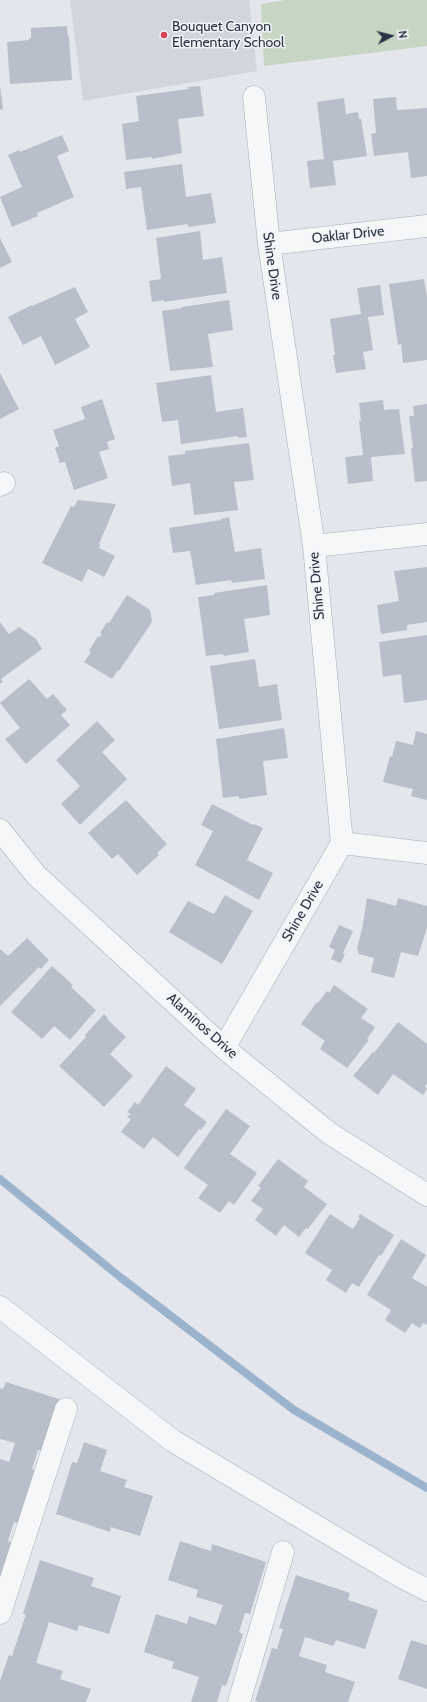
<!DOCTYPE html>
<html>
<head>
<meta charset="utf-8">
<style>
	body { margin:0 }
	#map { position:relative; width:427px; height:1702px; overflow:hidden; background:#e3e6ec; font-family:Cabin,sans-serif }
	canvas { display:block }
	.north { position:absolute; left:371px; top:16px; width:40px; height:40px; -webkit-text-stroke:3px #f3f5f9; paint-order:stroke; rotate:83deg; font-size:11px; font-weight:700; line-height:16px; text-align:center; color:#293345 }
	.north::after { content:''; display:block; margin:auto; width:14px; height:18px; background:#293345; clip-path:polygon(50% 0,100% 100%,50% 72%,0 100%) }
</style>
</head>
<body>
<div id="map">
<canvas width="427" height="1702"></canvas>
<div class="north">N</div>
</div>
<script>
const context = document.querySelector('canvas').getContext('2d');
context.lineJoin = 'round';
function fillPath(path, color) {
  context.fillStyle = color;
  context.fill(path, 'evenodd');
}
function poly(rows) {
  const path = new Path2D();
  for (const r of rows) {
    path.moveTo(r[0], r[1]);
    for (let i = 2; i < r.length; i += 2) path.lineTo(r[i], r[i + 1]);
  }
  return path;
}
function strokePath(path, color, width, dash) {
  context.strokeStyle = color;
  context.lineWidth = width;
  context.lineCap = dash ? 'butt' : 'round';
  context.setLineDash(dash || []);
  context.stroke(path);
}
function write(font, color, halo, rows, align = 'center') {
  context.font = font + ' Cabin,sans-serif';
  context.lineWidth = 3;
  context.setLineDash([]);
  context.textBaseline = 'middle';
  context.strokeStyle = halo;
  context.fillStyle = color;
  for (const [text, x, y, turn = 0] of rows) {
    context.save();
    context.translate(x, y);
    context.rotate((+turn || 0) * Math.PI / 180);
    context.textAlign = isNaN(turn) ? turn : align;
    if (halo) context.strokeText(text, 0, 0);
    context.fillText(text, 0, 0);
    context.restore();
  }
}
fillPath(poly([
	[70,0,249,0,257,71,83,101]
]), '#d0d5de');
fillPath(poly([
	[285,0,427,0,427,46,264,66,261,4]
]), '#c7d6c3');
strokePath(poly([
	[0,1179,120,1277,294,1410,427,1488]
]), '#9cb3cd', 8);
fillPath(poly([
	[67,26,68,36,69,37,72,80,10,84,7,42,29,40,29,39,31,38,31,28],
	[0,85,3,109,0,110],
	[200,86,204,116,178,119,182,153,152,159,152,157,126,160,122,124,139,121,136,96,188,89,188,87],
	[396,97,397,110,427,108,427,176,411,178,408,152,374,156,371,134,376,133,373,99],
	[344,98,346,114,358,112,359,119,361,119,367,156,333,161,336,185,310,188,307,161,324,159,317,102],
	[62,135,69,151,57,156,74,197,37,213,38,216,12,227,0,197,22,187,8,155,19,150,20,152],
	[182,164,186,197,211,193,216,223,188,227,188,224,147,230,141,187,126,189,124,172],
	[200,231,203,260,222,257,227,293,164,302,164,300,152,302,149,281,161,279,156,238],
	[0,238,12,262,0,268],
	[424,279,427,297,427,360,403,363,401,344,398,345,389,284],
	[380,285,384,315,368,317,373,350,363,352,366,369,336,373,333,355,335,355,330,319,361,314,357,288],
	[75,287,88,312,75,319,90,347,55,365,41,336,23,345,8,317,32,305,32,306],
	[229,300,233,330,208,334,213,367,170,371,162,311,182,308,182,307],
	[0,373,19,409,0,419],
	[211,375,216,412,243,408,247,437,238,438,238,436,181,444,178,420,162,422,156,383],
	[102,399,115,439,107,442,109,449,99,452,108,478,74,490,65,462,60,463,55,448,59,446,53,430,85,419,81,407],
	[383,400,384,410,399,409,405,454,371,457,373,481,348,484,345,457,363,455,359,421,361,421,359,403],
	[427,404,427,481,415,482,411,448,413,448,409,416,414,416,413,406],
	[249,443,254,480,234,482,238,510,194,515,190,483,172,486,168,456,185,454,185,451],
	[78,500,116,504,99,544,100,545,99,548,115,556,104,577,88,569,82,582,42,563,71,506,74,507],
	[229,517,235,552,261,548,265,579,232,583,231,580,196,585,190,551,173,553,169,528,221,520,221,519],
	[427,567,427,622,407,625,407,630,381,634,377,605,399,601,394,571],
	[267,585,270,615,244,619,249,652,224,656,223,654,206,656,198,597,214,595,214,593],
	[127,595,150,610,152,622,119,671,118,670,112,679,84,662,91,652,89,651,98,636,100,637,102,634,100,633,107,622,109,623],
	[0,622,9,634,19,627,36,639,42,649,1,679,3,682,0,684],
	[427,635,427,700,404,703,401,674,383,677,379,642],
	[255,659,259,687,277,684,282,720,219,729,210,666],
	[29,679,47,699,53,694,67,710,61,715,70,725,26,764,5,739,20,728,0,703],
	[97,721,115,740,102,752,127,779,80,825,61,804,80,786,56,760],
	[284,728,288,758,263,761,267,795,239,799,239,796,223,798,216,739],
	[416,731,427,734,427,800,411,796,413,789,383,782,390,756,392,757,396,741,413,745],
	[126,800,167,844,157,853,159,855,137,875,118,854,112,859,88,833],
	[212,804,253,825,254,824,263,828,247,860,273,873,259,900,195,865,213,831,201,825],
	[225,895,253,911,222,964,169,932,188,901,214,914],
	[367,898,396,906,398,898,427,906,427,928,418,956,401,952,394,978,371,972,374,958,359,954,357,949,363,924],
	[339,925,353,931,343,953,345,954,341,963,331,959,335,950,329,947],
	[27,938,49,960,41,969,39,967,0,1006,0,949,8,956],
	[52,966,73,985,71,987,96,1010,70,1040,54,1026,42,1039,11,1012],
	[334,985,368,1009,361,1018,375,1027,367,1039,369,1040,347,1068,320,1049,325,1041,301,1024,317,1002,318,1003,327,991,329,993],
	[104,1014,108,1018,107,1019,126,1037,110,1054,133,1076,104,1107,59,1066,86,1037,85,1035],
	[398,1022,427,1044,427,1084,425,1086,427,1089,423,1095,393,1074,378,1095,353,1076,373,1052,374,1053],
	[166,1066,196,1089,184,1105,207,1122,201,1130,199,1129,178,1157,153,1137,144,1149,121,1132,131,1119,127,1117,130,1114,127,1112,135,1102,138,1105],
	[226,1109,250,1126,230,1154,257,1173,234,1205,229,1201,220,1213,198,1198,208,1185,184,1168],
	[278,1159,308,1181,304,1187,327,1204,308,1229,306,1228,299,1237,284,1225,276,1236,255,1220,263,1209,251,1201,261,1188,258,1186],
	[330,1214,353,1229,360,1218,358,1217,360,1214,394,1235,381,1256,379,1255,359,1287,352,1283,346,1293,326,1280,332,1270,305,1253],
	[401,1239,426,1255,412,1278,427,1287,427,1325,423,1323,420,1328,412,1323,405,1333,385,1320,391,1310,367,1295],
	[6,1382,59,1399,42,1451,38,1450,32,1469,36,1471,19,1523,14,1522,8,1541,12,1543,0,1578,0,1459,9,1462,15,1443,0,1439,0,1388,3,1389],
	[84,1442,107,1450,100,1471,127,1480,124,1487,153,1496,140,1536,111,1527,110,1532,56,1514,72,1462,77,1463],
	[180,1541,211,1551,212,1544,266,1562,250,1614,245,1613,239,1632,243,1634,226,1686,222,1685,217,1702,191,1702,199,1677,172,1668,174,1662,144,1652,156,1614,187,1624,189,1616,216,1625,223,1605,196,1597,198,1590,168,1580],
	[40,1560,94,1578,91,1586,121,1596,109,1634,79,1625,77,1631,49,1622,36,1663,63,1671,60,1679,91,1689,86,1702,0,1702,0,1681,9,1655,12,1656,26,1614,23,1614],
	[296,1575,350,1593,348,1600,378,1610,365,1649,336,1640,333,1646,305,1637,299,1656,327,1665,325,1672,355,1682,348,1702,259,1702,255,1701,272,1648,277,1649,283,1629,279,1628],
	[411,1640,427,1645,427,1689,398,1679]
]), '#b9bfca');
const minor = poly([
	[269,244,427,226],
	[0,485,4,483],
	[314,546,427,534],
	[0,830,36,875,224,1048,329,1133,427,1195],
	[342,843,427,853],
	[224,1048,342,843,314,546,269,244,254,97],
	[0,1307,173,1441,400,1576,427,1590],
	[0,1613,66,1409],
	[239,1702,283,1552]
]);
strokePath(minor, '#a7adb7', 23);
strokePath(minor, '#f6f7f9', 22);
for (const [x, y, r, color] of [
	[164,35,4,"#d74154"]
]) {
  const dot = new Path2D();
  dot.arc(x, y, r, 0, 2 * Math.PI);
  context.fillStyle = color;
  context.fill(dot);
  strokePath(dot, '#f3f5f9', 1.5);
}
write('14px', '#293345', '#f3f5f9', [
	["Bouquet Canyon",172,27],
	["Elementary School",172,43]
], 'left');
write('14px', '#293345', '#f3f5f9', [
	["Oaklar Drive",348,235,-6],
	["Shine Drive",272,266,82],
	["Shine Drive",317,586,-95],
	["Shine Drive",303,911,-60],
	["Alaminos Drive",202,1026,42]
]);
</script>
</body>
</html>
